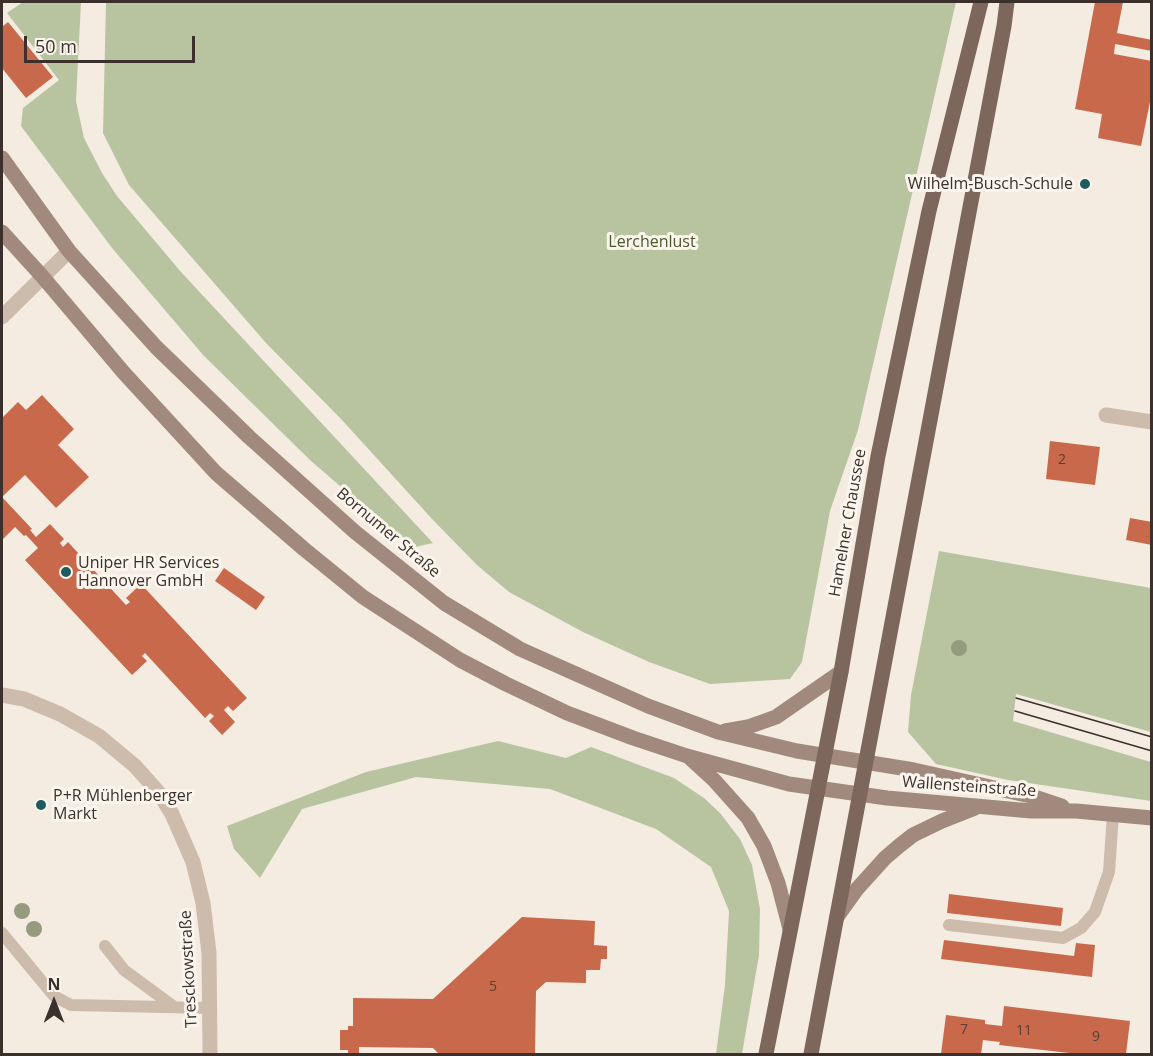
<!DOCTYPE html>
<html>
<head>
<meta charset="utf-8">
<style>
	body { margin:0 }
	#map { position:relative; width:1153px; height:1056px; overflow:hidden; background:#f4ebe1; font-family:"Open Sans",sans-serif }
	canvas { display:block }
	.frame { position:absolute; inset:0; border:3px solid #3b302b; pointer-events:none }
	.north { position:absolute; left:24px; top:972px; width:60px; height:60px; -webkit-text-stroke:4px #fbf5ee; paint-order:stroke; rotate:0deg; font-size:16px; font-weight:700; line-height:24px; text-align:center; color:#3b302b }
	.north::after { content:''; display:block; margin:auto; width:21px; height:27px; background:#3b302b; clip-path:polygon(50% 0,100% 100%,50% 72%,0 100%) }
	.scale { position:absolute; left:24px; top:36px; width:171px; height:27px; box-sizing:border-box; border:3px solid #3b302b; border-top:0; padding-left:8px; font-size:18px; line-height:21px; white-space:nowrap; color:#3b302b; -webkit-text-stroke:4px #fbf5ee; paint-order:stroke }
</style>
</head>
<body>
<div id="map">
<canvas width="1153" height="1056"></canvas>
<div class="frame"></div>
<div class="north">N</div>
<div class="scale">50 m</div>
</div>
<script>
const context = document.querySelector('canvas').getContext('2d');
context.lineJoin = 'round';
function fillPath(path, color) {
  context.fillStyle = color;
  context.fill(path, 'evenodd');
}
function poly(rows) {
  const path = new Path2D();
  for (const r of rows) {
    path.moveTo(r[0], r[1]);
    for (let i = 2; i < r.length; i += 2) path.lineTo(r[i], r[i + 1]);
  }
  return path;
}
function strokePath(path, color, width, dash) {
  context.strokeStyle = color;
  context.lineWidth = width;
  context.lineCap = dash ? 'butt' : 'round';
  context.setLineDash(dash || []);
  context.stroke(path);
}
function write(font, color, halo, rows, align = 'center') {
  context.font = font + ' "Open Sans",sans-serif';
  context.lineWidth = 6;
  context.setLineDash([]);
  context.textBaseline = 'middle';
  context.strokeStyle = halo;
  context.fillStyle = color;
  for (const [text, x, y, turn = 0] of rows) {
    context.save();
    context.translate(x, y);
    context.rotate((+turn || 0) * Math.PI / 180);
    context.textAlign = isNaN(turn) ? turn : align;
    if (halo) context.strokeText(text, 0, 0);
    context.fillText(text, 0, 0);
    context.restore();
  }
}
fillPath(poly([
	[23,2,81,2,76,101,84,138,102,173,117,196,181,272,433,543,415,547,397,535,311,461,204,356,112,248,21,126,23,108,59,80,7,13],
	[106,2,956,2,858,430,830,511,802,662,790,679,710,684,649,662,583,632,509,592,477,565,433,520,342,420,266,343,129,185,103,133],
	[939,551,1151,588,1151,732,1016,694,1013,721,1151,762,1151,801,1008,780,936,764,908,732,911,695],
	[498,741,566,758,591,747,674,778,704,798,720,813,740,839,752,865,760,909,759,955,742,1054,716,1054,725,985,729,911,711,867,656,829,550,789,416,777,302,809,260,878,234,849,227,826,366,772]
]), '#b8c4a0');
fillPath(poly([
	[1095,2,1123,2,1117,33,1152,40,1152,51,1115,44,1114,54,1152,61,1152,92,1141,146,1098,138,1102,114,1075,109],
	[8,22,53,77,26,98,2,68,2,27],
	[42,395,74,429,58,445,89,477,56,508,25,475,2,497,32,529,30,530,36,537,50,524,64,539,60,543,63,547,68,542,126,605,130,602,126,598,141,584,247,698,233,711,228,706,224,710,235,722,222,735,209,721,214,716,210,713,205,718,145,653,142,656,147,661,132,675,25,560,38,548,26,535,24,536,15,527,2,540,2,418,18,402,26,410],
	[1050,441,1100,447,1095,485,1046,479],
	[1130,518,1152,522,1152,545,1126,540],
	[224,568,265,597,256,610,215,581],
	[949,894,1063,908,1061,926,947,913],
	[522,917,595,921,594,945,607,946,607,959,601,959,600,970,586,970,586,983,546,982,536,991,535,1054,439,1054,433,1048,359,1047,359,1054,348,1054,348,1050,340,1050,340,1030,348,1030,348,1026,353,1026,353,998,433,999],
	[944,940,1074,956,1076,943,1095,945,1092,977,941,959],
	[1004,1006,1130,1021,1126,1054,1078,1054,999,1045,1000,1042,983,1040,981,1054,941,1054,946,1015,985,1020,985,1024,1002,1026]
]), '#c8694b');
strokePath(poly([
	[949,925,1063,938,1081,928,1095,912,1109,872,1113,814],
	[2,933,54,996,71,1005,210,1008],
	[105,946,124,970,173,1006]
]), '#cdbbac', 12);
strokePath(poly([
	[2,317,69,251],
	[1106,415,1152,422],
	[2,695,24,699,60,714,99,736,135,766,159,793,172,814,193,862,203,903,209,953,210,1054]
]), '#cdbbac', 15);
strokePath(poly([
	[2,158,69,251,156,347,249,437,355,532,444,603,520,649,648,706,718,732,797,751,914,770,1035,797,1062,806],
	[2,232,42,276,124,373,216,473,304,549,363,597,460,660,506,684,567,713,633,738,687,756,789,784,887,798,1031,811,1076,811,1152,818],
	[725,731,748,727,776,717,841,672],
	[690,758,714,780,748,818,764,846,778,883,790,929],
	[837,917,857,889,885,858,899,846,913,835,942,821,975,808]
]), '#a18a7d', 15);
strokePath(poly([
	[766,1054,841,672,878,456,929,211,981,2],
	[811,1054,1004,26,1007,2]
]), '#7d675c', 15);
strokePath(poly([
	[1016,698,1152,737],
	[1015,711,1152,751]
]), '#3b302b', 1.5);
context.fillStyle = '#969b7f';
for (const [x, y] of [
	[959,648],
	[22,911],
	[34,929]
]) {
  context.beginPath();
  context.arc(x, y, 8, 0, 2 * Math.PI);
  context.fill();
}
for (const [x, y, r, color] of [
	[1085,184,6,"#1f5a5e"],
	[66,572,6,"#1f5a5e"],
	[41,805,6,"#1f5a5e"]
]) {
  const dot = new Path2D();
  dot.arc(x, y, r, 0, 2 * Math.PI);
  context.fillStyle = color;
  context.fill(dot);
  strokePath(dot, '#fbf5ee', 2);
}
write('14px', '#5e3e33', null, [
	["2",1062,460],
	["5",493,987],
	["7",964,1030],
	["11",1024,1031],
	["9",1096,1037]
]);
write('16px', '#3b302b', '#fbf5ee', [
	["Wilhelm-Busch-Schule",1073,184,"right"],
	["Uniper HR Services",78,563],
	["Hannover GmbH",78,581],
	["P+R Mühlenberger",53,796],
	["Markt",53,814]
], 'left');
write('16px', '#4a5a2e', '#fbf5ee', [
	["Lerchenlust",652,242]
]);
write('16px', '#3b302b', '#fbf5ee', [
	["Hamelner Chaussee",848,523,-80],
	["Bornumer Straße",388,533,40],
	["Wallensteinstraße",969,787,4],
	["Tresckowstraße",189,969,-93]
]);
</script>
</body>
</html>
